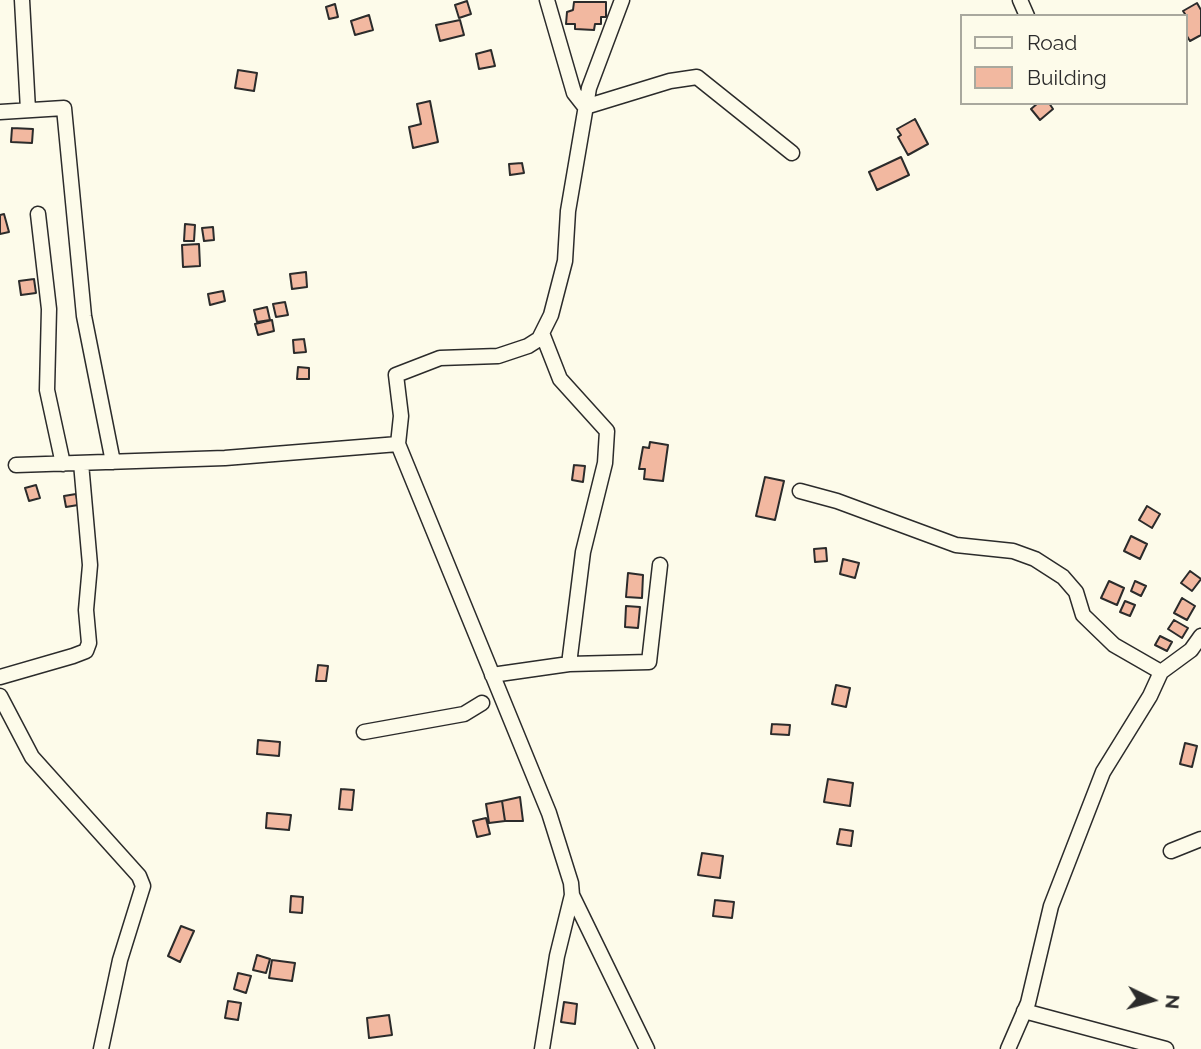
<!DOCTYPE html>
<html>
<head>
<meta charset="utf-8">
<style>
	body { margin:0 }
	#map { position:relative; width:1201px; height:1049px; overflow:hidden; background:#fdfbea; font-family:Raleway,sans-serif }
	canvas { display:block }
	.legend { position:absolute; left:960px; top:14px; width:228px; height:91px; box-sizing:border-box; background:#fdfbea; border:2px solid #a9a89e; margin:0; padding:9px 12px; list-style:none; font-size:21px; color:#2b2b2b }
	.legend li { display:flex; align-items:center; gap:14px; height:35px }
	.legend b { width:35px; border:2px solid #a9a89e }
	.north { position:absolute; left:1117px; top:965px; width:70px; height:70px; -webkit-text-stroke:5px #fdfbea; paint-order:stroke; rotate:95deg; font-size:19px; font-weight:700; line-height:28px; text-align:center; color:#2b2b2b }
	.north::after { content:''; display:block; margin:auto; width:24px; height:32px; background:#2b2b2b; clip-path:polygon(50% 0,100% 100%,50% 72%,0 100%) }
</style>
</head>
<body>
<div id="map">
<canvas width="1201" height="1049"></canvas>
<ul class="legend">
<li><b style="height:9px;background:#fdfbea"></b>Road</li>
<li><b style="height:19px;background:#f2b8a0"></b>Building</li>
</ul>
<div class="north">N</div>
</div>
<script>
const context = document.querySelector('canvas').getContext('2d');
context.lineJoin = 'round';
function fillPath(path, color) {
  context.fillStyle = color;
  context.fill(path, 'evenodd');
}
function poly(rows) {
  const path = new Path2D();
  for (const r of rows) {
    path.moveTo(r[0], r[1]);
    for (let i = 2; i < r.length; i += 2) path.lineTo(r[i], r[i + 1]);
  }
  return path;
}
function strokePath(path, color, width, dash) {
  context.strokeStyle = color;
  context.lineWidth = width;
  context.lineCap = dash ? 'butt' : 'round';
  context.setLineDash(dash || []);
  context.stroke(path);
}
const building = poly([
	[467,1,471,14,459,18,455,5,467,1],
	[574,2,606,2,606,17,601,17,601,24,595,24,594,30,575,29,575,24,566,24,567,12,573,10,574,2],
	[1197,3,1201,10,1201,35,1190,41,1185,33,1185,16,1182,16,1185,14,1183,11,1197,3],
	[335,4,338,17,329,19,326,7,335,4],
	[369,15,373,30,355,35,351,21,369,15],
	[460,20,464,35,440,41,436,25,460,20],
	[491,50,495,66,479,69,476,54,491,50],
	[238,70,257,73,254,91,235,88,238,70],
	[430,101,438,142,413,148,409,127,421,124,417,104,430,101],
	[1038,103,1049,103,1053,109,1040,120,1031,109,1038,103],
	[915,119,928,144,908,155,898,137,901,135,897,129,915,119],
	[12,128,33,129,32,143,11,142,12,128],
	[901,157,909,175,877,190,869,172,901,157],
	[522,163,524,173,510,175,509,164,522,163],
	[4,214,9,232,0,234,0,215,4,214],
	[185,224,195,225,194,241,184,241,185,224],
	[213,227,214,240,204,241,202,228,213,227],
	[199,244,200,266,183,267,182,245,199,244],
	[306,272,307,287,292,289,290,274,306,272],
	[34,279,36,293,21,295,19,281,34,279],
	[223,291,225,301,210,305,208,294,223,291],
	[285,302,288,315,276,317,273,304,285,302],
	[267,307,270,320,257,322,254,310,267,307],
	[272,320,274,331,258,335,255,324,272,320],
	[304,339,306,352,294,353,293,340,304,339],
	[298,367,309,368,309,379,297,379,298,367],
	[650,442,668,445,663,481,644,479,645,469,639,469,643,447,649,448,650,442],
	[574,465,585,466,583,482,572,480,574,465],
	[765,477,784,481,775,520,756,516,765,477],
	[36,485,40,498,29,501,25,488,36,485],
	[76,494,78,505,66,507,64,496,76,494],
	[1147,506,1160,514,1152,528,1139,520,1147,506],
	[1131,536,1147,544,1140,559,1124,551,1131,536],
	[826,548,827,561,815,562,814,549,826,548],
	[843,559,859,563,855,578,840,574,843,559],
	[1190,571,1201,579,1192,591,1181,583,1190,571],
	[628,573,643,575,642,598,626,597,628,573],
	[1109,581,1124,588,1117,605,1101,598,1109,581],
	[1135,581,1146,586,1141,596,1131,591,1135,581],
	[1182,598,1195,606,1187,620,1174,613,1182,598],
	[1125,601,1135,605,1130,616,1120,612,1125,601],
	[626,606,640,607,638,628,625,627,626,606],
	[1174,620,1188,628,1182,638,1168,629,1174,620],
	[1160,636,1172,642,1167,651,1155,645,1160,636],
	[318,665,328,666,326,681,316,681,318,665],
	[836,685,850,688,846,707,832,704,836,685],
	[772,724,790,725,789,735,771,734,772,724],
	[258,740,280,742,279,756,257,754,258,740],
	[1185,743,1197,746,1192,767,1180,764,1185,743],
	[828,779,853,783,850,806,824,802,828,779],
	[341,789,354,790,352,810,339,809,341,789],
	[520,797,523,821,505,821,502,801,520,797],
	[502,801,505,821,489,823,486,804,502,801],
	[267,813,291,815,289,830,266,828,267,813],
	[486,818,490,834,477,837,473,821,486,818],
	[840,829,853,831,851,846,837,844,840,829],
	[702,853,723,856,720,878,698,875,702,853],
	[291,896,303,897,302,913,290,912,291,896],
	[715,900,734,902,732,918,713,916,715,900],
	[181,926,194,931,180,962,168,956,181,926],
	[257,955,270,959,266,973,253,970,257,955],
	[272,960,295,963,292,981,269,978,272,960],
	[238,973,251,976,246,993,234,989,238,973],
	[228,1001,241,1003,238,1020,225,1018,228,1001],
	[564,1002,577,1004,575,1024,561,1022,564,1002],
	[389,1015,392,1035,369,1038,367,1018,389,1015]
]);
fillPath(building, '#f2b8a0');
strokePath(building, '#2b2b2b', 2);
const minor = poly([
	[22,0,28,110],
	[547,0,574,93,585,107],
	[1020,0,1027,16],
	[585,107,670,81,697,77,792,153],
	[0,112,64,108,84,316,113,462],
	[38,214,49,309,47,390,63,464],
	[542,333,560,379,607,431,605,463,583,552,569,664],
	[16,465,225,458,398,444],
	[800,491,837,501,956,545,1013,551,1035,559,1063,577,1076,592,1083,615,1114,645,1161,672],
	[492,675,569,664,649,662,660,565],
	[0,677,73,656,86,651,89,643,86,610,90,565,81,463],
	[0,696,32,757,139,876,143,886,120,960,101,1049],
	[364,732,464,714,482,703],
	[1171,851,1201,839],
	[572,895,647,1049],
	[1024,1011,1166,1049],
	[542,1049,557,956,572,895,571,883,549,813,398,444,401,416,396,375,440,358,498,356,528,346,539,339,551,315,565,261,568,211,589,88,622,0],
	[1008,1049,1028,1003,1051,906,1103,772,1150,696,1161,672,1191,650,1201,636]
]);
strokePath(minor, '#2b2b2b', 17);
strokePath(minor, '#fdfbea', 14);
</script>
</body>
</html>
